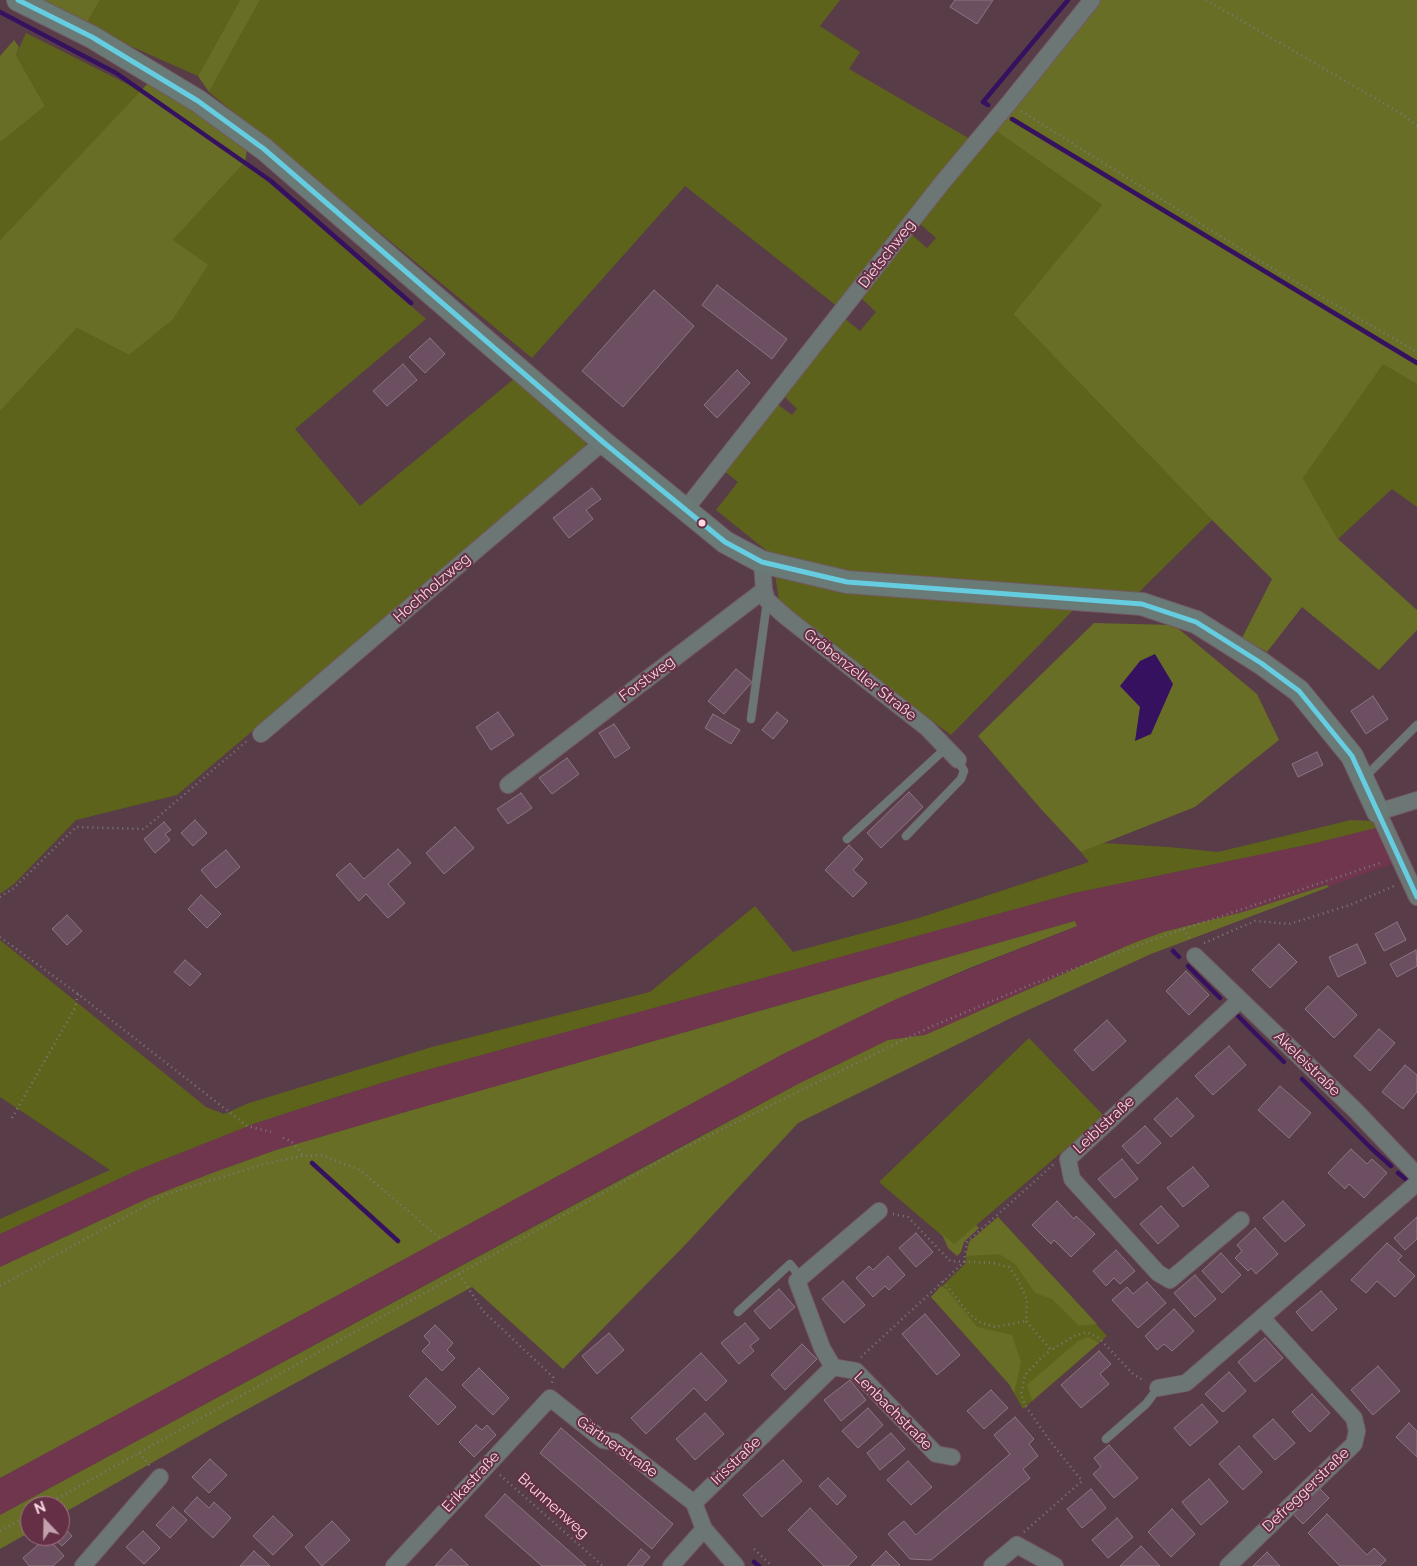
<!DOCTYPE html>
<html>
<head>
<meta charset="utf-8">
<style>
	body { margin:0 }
	#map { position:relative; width:1417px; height:1566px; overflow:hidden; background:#583c47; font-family:Raleway,sans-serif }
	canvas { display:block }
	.north { position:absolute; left:20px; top:1496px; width:50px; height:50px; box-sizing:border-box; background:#652f45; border:1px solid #a17284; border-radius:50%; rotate:339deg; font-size:14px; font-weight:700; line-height:20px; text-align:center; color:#fad7e2 }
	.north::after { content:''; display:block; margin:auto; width:18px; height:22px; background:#c1a1ac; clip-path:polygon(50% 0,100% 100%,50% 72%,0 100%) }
</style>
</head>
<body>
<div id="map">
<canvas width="1417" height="1566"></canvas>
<div class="north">N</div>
</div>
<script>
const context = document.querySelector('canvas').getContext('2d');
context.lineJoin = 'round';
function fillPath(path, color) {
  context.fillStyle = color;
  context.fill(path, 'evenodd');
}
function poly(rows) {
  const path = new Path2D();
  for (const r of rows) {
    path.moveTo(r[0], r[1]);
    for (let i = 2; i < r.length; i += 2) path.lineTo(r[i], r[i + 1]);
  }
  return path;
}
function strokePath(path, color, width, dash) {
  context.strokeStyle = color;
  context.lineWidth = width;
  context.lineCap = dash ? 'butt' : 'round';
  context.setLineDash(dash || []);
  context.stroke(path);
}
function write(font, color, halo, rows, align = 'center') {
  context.font = font + ' Raleway,sans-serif';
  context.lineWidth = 4;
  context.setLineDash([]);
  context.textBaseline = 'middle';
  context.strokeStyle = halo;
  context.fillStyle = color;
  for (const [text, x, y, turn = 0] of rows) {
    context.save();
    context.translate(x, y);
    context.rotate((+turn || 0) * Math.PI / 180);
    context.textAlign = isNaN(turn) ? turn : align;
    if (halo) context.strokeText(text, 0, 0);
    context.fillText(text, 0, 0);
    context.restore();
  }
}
fillPath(poly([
	[1376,828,1394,863,1329,887,1327,885,1243,912,1163,932,1131,944,925,1035,888,1040,798,1084,685,1144,0,1515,0,1478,783,1054,891,1001,1077,926,1075,921,409,1111,276,1150,212,1173,83,1228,0,1267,0,1234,140,1169,256,1123,401,1077,1074,893,1311,844]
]), '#6f364d');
fillPath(poly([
	[100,0,240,0,198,76,85,26],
	[260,0,840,0,820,26,860,52,849,69,970,139,838,307,685,186,532,358,209,92],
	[26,33,141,91,0,240,0,141,2,141,45,106,16,55],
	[996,131,1102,205,1013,314,1212,520,1137,594,1090,593,951,735,780,607,772,555,716,510,738,482,724,471,777,404,792,415,797,409,784,396,844,318,860,331,876,312,861,298,911,234,927,248,936,238,919,223],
	[245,162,426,319,295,429,360,506,515,378,586,441,585,449,177,795,76,820,14,884,0,894,0,411,77,328,129,355,173,240],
	[1383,363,1417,384,1417,507,1392,489,1338,539,1303,478],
	[1351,820,1372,821,1376,828,1311,844,1074,893,401,1077,330,1099,256,1123,140,1169,0,1234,0,1219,110,1170,0,1097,0,940,206,1107,224,1114,249,1103,432,1047,650,992,755,906,793,952,919,918,1089,862,1081,852,1103,843,1169,847,1218,852],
	[1029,1038,1104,1116,953,1245,879,1182],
	[998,1217,1107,1336,1023,1409,1009,1384,931,1297,965,1264,969,1242]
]), '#5e631c');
fillPath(poly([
	[39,0,100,0,85,26],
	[240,0,260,0,209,92,198,76],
	[1101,0,1417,0,1417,384,1383,364,1303,478,1338,539,1417,610,1417,630,1379,670,1302,607,1267,652,1242,638,1272,579,1212,520,1013,314,1102,205,996,131],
	[14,40,19,47,16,55,45,106,2,141,0,141,0,56],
	[151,80,247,149,245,162,173,240,208,265,173,319,129,355,77,328,0,411,0,240],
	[1094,623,1174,625,1257,694,1279,740,1195,807,1081,852,1041,809,978,736],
	[1327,885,1329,887,1151,954,1011,1018,798,1123,685,1245,563,1369,472,1287,222,1423,60,1515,60,1506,30,1506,30,1532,0,1549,0,1515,798,1084,888,1040,925,1035,1131,944,1163,932,1243,912],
	[1075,921,1077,926,972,967,892,1001,783,1054,0,1478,0,1267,151,1197,212,1173,276,1150,409,1111],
	[998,1217,1097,1324,1079,1326,1052,1299,1035,1293,1015,1264,999,1254,966,1256,969,1242],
	[976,1225,979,1228,964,1242,961,1252,957,1256,948,1248,942,1234,954,1244],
	[941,1286,946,1289,977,1327,1012,1335,1021,1362,1014,1393,1009,1384,931,1297],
	[1088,1337,1099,1343,1032,1401,1027,1385,1078,1341]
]), '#686e26');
fillPath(poly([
	[1155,654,1173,684,1151,734,1135,741,1140,707,1120,686,1140,661]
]), '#361160');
strokePath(poly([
	[0,12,116,73,271,181,411,303],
	[988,105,983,102,1068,0],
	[1012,119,1417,363],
	[1173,951,1179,957],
	[1188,966,1220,998],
	[1238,1016,1284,1062],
	[1302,1079,1371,1148,1391,1166],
	[312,1163,398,1241],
	[1398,1173,1408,1181],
	[754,1562,759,1566]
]), '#361160', 4.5);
const building = poly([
	[955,0,993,0,977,24,950,7,955,0],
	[717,285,787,339,772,359,702,305,717,285],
	[654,290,694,326,623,407,582,371,654,290],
	[430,338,445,354,425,373,409,357,430,338],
	[403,364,417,380,387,406,373,391,403,364],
	[737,370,750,383,717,418,704,405,737,370],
	[592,488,601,499,586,510,593,519,569,538,553,518,592,488],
	[736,669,752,682,724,714,708,701,736,669],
	[1373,696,1388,719,1366,734,1351,711,1373,696],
	[498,712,514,735,491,750,476,727,498,712],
	[777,712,788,721,773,739,762,730,777,712],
	[713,714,740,730,731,744,705,728,713,714],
	[614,724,630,748,615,758,599,733,614,724],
	[1317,752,1323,765,1298,777,1292,764,1317,752],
	[567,758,579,774,552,794,539,778,567,758],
	[909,792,923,807,881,848,867,833,909,792],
	[521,793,532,808,508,824,497,809,521,793],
	[195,820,207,833,193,846,181,833,195,820],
	[164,822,171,830,165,834,170,840,155,853,144,839,164,822],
	[455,827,474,848,444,874,426,853,455,827],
	[849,845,863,859,853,870,867,883,853,897,825,870,849,845],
	[398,849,411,863,388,884,405,903,388,918,366,894,359,901,336,875,350,863,364,879,398,849],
	[226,850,240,867,216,888,201,870,226,850],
	[201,895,221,914,207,928,188,909,201,895],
	[67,915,82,931,67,945,52,929,67,915],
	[1397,922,1406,940,1384,951,1375,934,1397,922],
	[1279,944,1297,962,1270,988,1252,970,1279,944],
	[1357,944,1366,963,1338,977,1329,957,1357,944],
	[1416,950,1417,966,1397,977,1390,964,1416,950],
	[185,960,201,974,190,986,174,972,185,960],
	[1186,971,1209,995,1189,1015,1166,991,1186,971],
	[1328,986,1357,1015,1334,1038,1305,1009,1328,986],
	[1107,1020,1126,1041,1093,1071,1074,1050,1107,1020],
	[1379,1029,1395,1043,1370,1071,1354,1056,1379,1029],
	[1229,1046,1246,1065,1213,1095,1195,1076,1229,1046],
	[1405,1065,1417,1075,1417,1092,1403,1109,1382,1092,1405,1065],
	[1280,1086,1311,1113,1289,1138,1258,1110,1280,1086],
	[1177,1098,1194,1116,1171,1137,1154,1119,1177,1098],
	[1145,1126,1161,1143,1138,1164,1122,1146,1145,1126],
	[1351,1149,1367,1164,1372,1159,1387,1173,1364,1198,1349,1184,1345,1189,1328,1173,1351,1149],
	[1122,1159,1138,1179,1115,1198,1098,1179,1122,1159],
	[1193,1167,1209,1186,1183,1207,1167,1188,1193,1167],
	[1057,1201,1074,1219,1076,1216,1095,1234,1071,1257,1054,1240,1051,1244,1032,1225,1057,1201],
	[1283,1201,1305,1225,1285,1242,1263,1218,1283,1201],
	[1161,1206,1179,1226,1158,1244,1140,1224,1161,1206],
	[1417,1217,1417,1239,1405,1250,1394,1238,1417,1217],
	[1255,1228,1278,1254,1256,1274,1251,1268,1248,1271,1235,1258,1242,1251,1237,1245,1255,1228],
	[916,1233,933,1252,916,1267,899,1248,916,1233],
	[1387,1243,1402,1256,1398,1260,1415,1276,1395,1297,1377,1281,1366,1293,1351,1280,1387,1243],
	[1116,1250,1135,1271,1120,1284,1114,1278,1106,1286,1093,1271,1116,1250],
	[1221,1253,1241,1275,1222,1293,1202,1271,1221,1253],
	[888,1256,905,1275,889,1290,885,1286,873,1297,856,1278,869,1266,873,1270,888,1256],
	[1195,1275,1216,1299,1195,1317,1174,1293,1195,1275],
	[843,1281,865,1305,844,1323,822,1299,843,1281],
	[1147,1282,1166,1303,1138,1328,1112,1300,1127,1287,1133,1294,1147,1282],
	[779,1289,795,1307,770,1329,754,1311,779,1289],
	[1321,1291,1337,1309,1312,1331,1296,1312,1321,1291],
	[1174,1309,1194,1331,1172,1351,1164,1344,1157,1350,1145,1336,1174,1309],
	[925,1314,960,1355,937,1375,902,1334,925,1314],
	[745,1323,759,1339,750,1346,754,1351,739,1364,721,1343,745,1323],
	[435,1325,453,1343,447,1350,455,1358,442,1371,422,1351,430,1343,424,1336,435,1325],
	[609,1333,624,1350,597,1374,582,1356,609,1333],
	[1265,1338,1283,1358,1255,1382,1238,1362,1265,1338],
	[802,1344,817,1359,785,1390,771,1375,802,1344],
	[1099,1351,1111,1364,1100,1374,1109,1384,1081,1408,1061,1385,1099,1351],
	[701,1353,727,1381,706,1401,694,1388,646,1434,631,1418,701,1353],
	[1378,1366,1400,1391,1373,1415,1351,1390,1378,1366],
	[479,1368,509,1398,493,1415,462,1385,479,1368],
	[1229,1372,1246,1391,1223,1412,1205,1394,1229,1372],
	[426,1378,456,1407,438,1425,409,1396,426,1378],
	[850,1380,866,1400,841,1421,824,1400,850,1380],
	[991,1390,1008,1408,984,1429,967,1411,991,1390],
	[1312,1394,1330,1413,1310,1432,1292,1412,1312,1394],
	[1202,1404,1218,1422,1190,1446,1174,1428,1202,1404],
	[868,1408,883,1425,858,1448,842,1431,868,1408],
	[705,1413,724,1434,695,1460,676,1439,705,1413],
	[1015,1417,1034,1439,1029,1444,1038,1456,1023,1469,1030,1478,931,1560,910,1559,888,1534,904,1521,916,1535,1010,1454,994,1435,1015,1417],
	[1273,1419,1295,1443,1275,1460,1253,1436,1273,1419],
	[1409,1423,1417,1431,1417,1457,1396,1437,1409,1423],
	[476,1425,482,1430,487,1425,496,1435,474,1457,459,1442,476,1425],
	[561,1428,673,1524,652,1549,540,1453,561,1428],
	[891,1433,905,1449,880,1470,867,1453,891,1433],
	[1109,1445,1138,1478,1114,1498,1093,1474,1101,1467,1094,1458,1109,1445],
	[1239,1446,1262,1472,1243,1490,1219,1464,1239,1446],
	[210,1459,227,1475,209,1493,192,1477,210,1459],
	[783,1460,802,1481,762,1517,743,1495,783,1460],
	[908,1461,932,1487,911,1505,887,1480,908,1461],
	[828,1478,846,1496,837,1505,819,1486,828,1478],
	[1209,1479,1228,1502,1201,1525,1182,1502,1209,1479],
	[1319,1488,1329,1498,1303,1524,1293,1514,1319,1488],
	[1091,1489,1106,1508,1082,1528,1067,1509,1091,1489],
	[505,1494,586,1566,542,1566,485,1516,505,1494],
	[197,1497,209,1508,214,1502,231,1518,213,1538,184,1511,197,1497],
	[173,1507,187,1520,170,1538,156,1525,173,1507],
	[810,1508,857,1557,848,1566,824,1566,788,1530,810,1508],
	[1172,1509,1195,1534,1171,1557,1148,1532,1172,1509],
	[1327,1514,1367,1555,1374,1548,1386,1560,1380,1566,1340,1566,1308,1533,1327,1514],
	[273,1516,293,1535,273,1555,253,1536,273,1516],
	[1117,1518,1133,1537,1108,1558,1092,1540,1117,1518],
	[332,1521,350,1540,322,1566,305,1547,332,1521],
	[64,1527,72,1536,62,1546,53,1538,60,1536,60,1531,64,1527],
	[143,1531,160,1548,144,1564,126,1547,143,1531],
	[47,1537,64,1556,53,1566,29,1566,23,1558,47,1537],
	[1141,1546,1160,1566,1120,1566,1141,1546],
	[451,1549,468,1565,468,1566,435,1566,451,1549],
	[641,1549,650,1557,642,1566,627,1566,641,1549],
	[254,1551,270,1566,240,1566,254,1551],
	[886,1551,900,1565,899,1566,871,1566,886,1551],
	[1267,1552,1280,1566,1253,1566,1267,1552]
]);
fillPath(building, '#6c5061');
strokePath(building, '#8c7581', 1);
const lane = poly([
	[751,719,767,602],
	[1364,778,1417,725],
	[906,836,961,779,964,771,958,760],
	[847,839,946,748],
	[738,1312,790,1264,801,1278],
	[1106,1439,1146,1404,1158,1388]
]);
const street = poly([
	[685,510,942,183,1009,103,1092,0],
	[764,590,767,600,786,617,927,728,958,760],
	[261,734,603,442],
	[508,785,764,590,762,562],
	[1417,800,1378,812,1417,897],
	[1195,956,1355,1110,1417,1175],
	[1240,1000,1068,1159,1072,1179,1158,1273,1170,1280,1241,1220],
	[833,1367,856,1371,936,1454,952,1457],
	[1158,1388,1186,1383,1417,1183],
	[694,1503,833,1367,822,1348,797,1281,879,1211],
	[83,1566,160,1477],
	[394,1566,550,1398,603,1440,615,1442,694,1503,704,1529,736,1566],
	[671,1566,704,1529],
	[992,1566,1017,1545,1055,1566],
	[1228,1566,1354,1444,1357,1431,1354,1418,1262,1318]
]);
const secondary = poly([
	[18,0,92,37,198,101,264,149,603,442,725,542,762,562,847,582,1142,604,1196,622,1261,663,1299,691,1352,756,1378,812]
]);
strokePath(lane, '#735a64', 9);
strokePath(street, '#735a64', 18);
strokePath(secondary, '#735a64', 24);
strokePath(poly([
	[1206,0,1402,114,1417,126],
	[1021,111,1260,261,1417,352],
	[0,897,14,888,76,827,144,829,248,740],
	[1183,929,1191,941],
	[0,937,78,994,247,1126,271,1132],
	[1204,943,1255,921,1289,924,1350,905,1394,886],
	[12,1118,75,1008,78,994],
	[283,1138,291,1141,304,1156],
	[893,1214,908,1217,950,1261,993,1263,1009,1267,1018,1280,1027,1300,1026,1321,1051,1350,1074,1336,1087,1332,1099,1338,1134,1375,1145,1381],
	[459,1274,483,1311,553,1377,552,1383],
	[943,1281,969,1314,980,1322,995,1327,1026,1321],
	[0,1286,167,1194,268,1163,302,1156,321,1155,360,1170,442,1240],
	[861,1357,964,1262,967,1242,1054,1164],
	[139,1453,150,1466],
	[500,1475,603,1566],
	[44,1506,680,1150,928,1028,1035,983,1183,929,1383,862],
	[0,1531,30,1514],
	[1024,1532,1082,1481,1050,1441,1025,1405,1021,1394,1025,1375,1040,1359,1051,1350],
	[754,1549,772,1566]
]), '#7b7a7c', 2.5, [1, 4]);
strokePath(lane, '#6c7674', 8);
strokePath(street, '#6c7674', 16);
strokePath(secondary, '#6a7a77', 22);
strokePath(poly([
	[18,0,92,37,198,101,264,149,603,442,725,542,762,562,847,582,1142,604,1196,622,1261,663,1299,691,1352,756,1417,897]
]), '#66cce0', 5);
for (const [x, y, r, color] of [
	[702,523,4.5,"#fad7e2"]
]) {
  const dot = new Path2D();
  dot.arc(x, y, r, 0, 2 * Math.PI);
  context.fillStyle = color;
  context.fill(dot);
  strokePath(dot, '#652f45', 2);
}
write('15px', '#fad7e2', '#652f45', [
	["Dietschweg",887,254,-52],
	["Hochholzweg",432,588,-41],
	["Gröbenzeller Straße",860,675,38],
	["Forstweg",647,679,-37],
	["Akeleistraße",1307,1064,44],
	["Leiblstraße",1104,1125,-43],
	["Lenbachstraße",893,1411,45],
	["Gärtnerstraße",617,1447,35],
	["Irisstraße",736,1461,-44],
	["Erikastraße",471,1482,-47],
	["Defreggerstraße",1306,1490,-44],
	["Brunnenweg",553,1506,42]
]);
</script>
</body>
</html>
